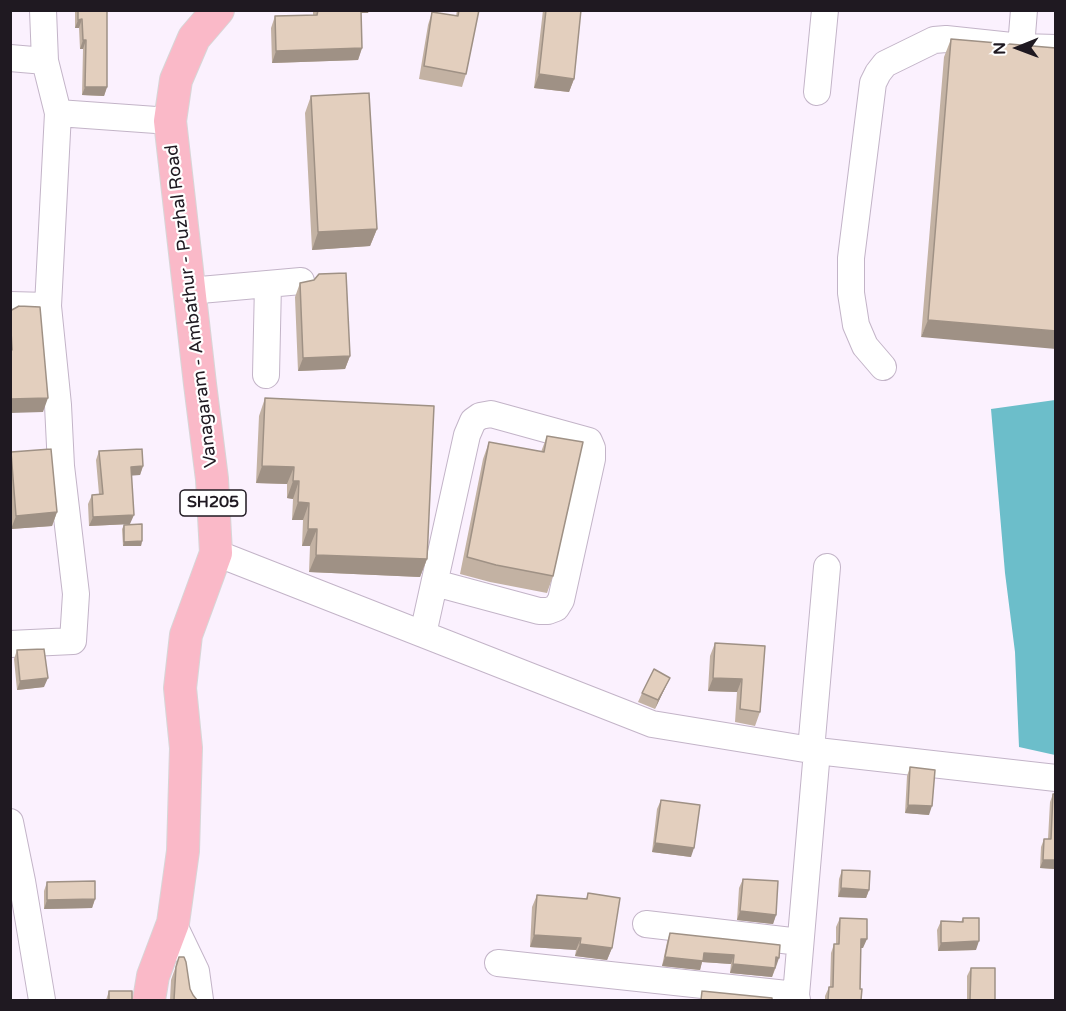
<!DOCTYPE html>
<html>
<head>
<meta charset="utf-8">
<style>
	body { margin:0 }
	#map { position:relative; width:1066px; height:1011px; overflow:hidden; background:#fbf1fe; font-family:"Varela Round",sans-serif }
	canvas { display:block }
	.frame { position:absolute; inset:0; border:12px solid #1f1921; pointer-events:none }
	.north { position:absolute; left:988px; top:18px; width:60px; height:60px; -webkit-text-stroke:4px #fff; paint-order:stroke; rotate:269deg; font-size:16px; font-weight:700; line-height:24px; text-align:center; color:#1f1921 }
	.north::after { content:''; display:block; margin:auto; width:21px; height:27px; background:#1f1921; clip-path:polygon(50% 0,100% 100%,50% 72%,0 100%) }
</style>
</head>
<body>
<div id="map">
<canvas width="1066" height="1011"></canvas>
<div class="frame"></div>
<div class="north">N</div>
</div>
<script>
const context = document.querySelector('canvas').getContext('2d');
context.lineJoin = 'round';
function fillPath(path, color) {
  context.fillStyle = color;
  context.fill(path, 'evenodd');
}
function poly(rows) {
  const path = new Path2D();
  for (const r of rows) {
    path.moveTo(r[0], r[1]);
    for (let i = 2; i < r.length; i += 2) path.lineTo(r[i], r[i + 1]);
  }
  return path;
}
function strokePath(path, color, width, dash) {
  context.strokeStyle = color;
  context.lineWidth = width;
  context.lineCap = dash ? 'butt' : 'round';
  context.setLineDash(dash || []);
  context.stroke(path);
}
function write(font, color, halo, rows, align = 'center') {
  context.font = font + ' "Varela Round",sans-serif';
  context.lineWidth = 4.5;
  context.setLineDash([]);
  context.textBaseline = 'middle';
  context.strokeStyle = halo;
  context.fillStyle = color;
  for (const [text, x, y, turn = 0] of rows) {
    context.save();
    context.translate(x, y);
    context.rotate((+turn || 0) * Math.PI / 180);
    context.textAlign = isNaN(turn) ? turn : align;
    if (halo) context.strokeText(text, 0, 0);
    context.fillText(text, 0, 0);
    context.restore();
  }
}
fillPath(poly([
	[1055,400,1056,400,1055,755,1019,747,1015,652,1005,573,991,409]
]), '#6cbeca');
const minor = poly([
	[43,10,45,61],
	[1021,47,1024,10],
	[10,58,45,61,58,113,170,121],
	[817,92,825,10],
	[189,291,301,281],
	[10,305,48,306,58,113],
	[883,367,865,346,856,325,851,293,851,258,873,83,878,73,885,64,934,40,946,39,1021,47,1056,48],
	[266,375,268,284],
	[216,553,652,724,817,751,1056,778],
	[423,634,467,435,473,421,480,416,491,414,589,441,592,448,592,459,561,600,556,608,548,611,539,611,435,583],
	[10,644,73,641,76,594,61,466,58,405,48,306],
	[811,750,827,567],
	[10,822,22,881],
	[10,880,22,881,42,1000],
	[173,923,196,971,200,1000],
	[646,924,800,942],
	[498,963,796,995],
	[797,1000,796,995,817,751]
]);
const major = poly([
	[149,1000,153,976,173,923,183,851,186,748,180,688,186,635,216,553,212,479,200,384,170,121,176,80,194,38,218,10]
]);
strokePath(minor, '#c3b4c8', 28);
strokePath(major, '#d7d6d7', 34);
strokePath(minor, '#fff', 26);
strokePath(major, '#fab9c8', 32);
fillPath(poly([
	[75,10,107,10,107,87,104,96,82,95,83,49,80,49,79,28,75,28],
	[313,10,369,10,368,13,361,13,362,48,358,60,272,63,271,28,275,16,313,15],
	[457,10,479,10,466,74,462,87,419,79,428,25,432,12,456,16],
	[543,10,581,10,574,79,569,92,534,88],
	[951,39,1056,48,921,337,944,57],
	[311,96,377,229,370,246,312,250,305,113],
	[300,283,350,356,345,369,298,371,295,297],
	[265,398,427,559,420,577,309,572,310,546,302,546,303,520,292,520,293,499,287,498,287,484,256,483,259,416],
	[547,436,553,576,547,593,490,582,460,574,483,459,489,442,541,452],
	[99,451,143,466,140,475,131,475,130,524,89,526,88,504,92,495,99,494,96,460],
	[11,452,57,512,52,526,11,529],
	[124,525,142,541,141,546,123,546,122,529],
	[715,643,765,646,760,712,755,726,735,722,737,692,708,691,710,656],
	[17,650,44,687,17,690,14,659],
	[666,686,655,709,638,702,642,693],
	[910,767,929,815,905,813,907,776],
	[1053,794,1056,794,1056,868,1055,869,1040,868,1041,847,1044,839,1048,839,1050,802],
	[661,800,691,857,652,852,657,809],
	[842,870,869,890,866,898,838,897,839,879],
	[743,879,776,915,773,924,737,920,739,888],
	[47,882,95,899,92,908,44,909,44,891],
	[588,893,612,948,607,960,575,956,576,950,530,947,532,907,537,895,586,899],
	[840,918,863,948,861,948,860,989,861,1000,825,1000,825,996,829,987,830,987,831,953,834,944,836,944,836,927],
	[963,918,976,950,938,951,937,930,941,921,961,922],
	[670,933,776,967,772,977,730,973,731,964,702,962,700,970,662,966,667,942],
	[179,957,190,989,193,995,197,1000,170,1000,171,980],
	[971,968,995,1000,967,1000,967,976],
	[109,991,132,1000,106,1000]
]), '#c3b2a3');
fillPath(poly([
	[357,10,369,10,368,13,356,13],
	[82,19,79,28,75,28,78,20],
	[83,40,86,40,83,49,80,49],
	[362,48,358,60,272,63,276,51],
	[539,74,574,79,569,92,534,88],
	[85,87,107,87,104,96,82,95],
	[377,229,370,246,312,250,318,232],
	[928,320,1056,331,1056,349,921,337],
	[350,356,345,369,298,371,303,358],
	[48,398,43,412,10,413,10,399],
	[143,466,140,475,127,476,131,467],
	[262,466,294,467,287,484,256,483],
	[293,481,299,481,293,499,287,498],
	[298,502,309,503,303,520,292,520],
	[57,512,52,526,11,529,16,516],
	[134,515,130,524,89,526,93,517],
	[308,529,317,529,310,546,302,546],
	[142,541,141,546,123,546,124,542],
	[316,555,427,559,420,577,309,572],
	[48,678,44,687,17,690,20,681],
	[670,678,666,686,655,709,658,700],
	[713,678,742,679,737,692,708,691],
	[908,805,932,806,929,815,905,813],
	[655,843,694,848,691,857,652,852],
	[1043,860,1056,860,1055,869,1040,868],
	[841,888,869,890,866,898,838,897],
	[95,899,92,908,44,909,47,900],
	[740,911,776,915,773,924,737,920],
	[534,935,581,938,576,950,530,947],
	[861,939,867,939,863,948,858,948],
	[979,941,976,950,938,951,941,943],
	[580,944,612,948,607,960,575,956],
	[704,953,734,955,731,964,702,962,700,970,662,966,665,957],
	[776,957,779,958,776,967,773,966],
	[733,964,775,968,772,977,730,973]
]), '#9f9185');
const building = poly([
	[78,10,107,10,107,87,85,87,86,40,83,40,82,19,78,20,78,10],
	[318,10,361,10,362,48,276,51,275,16,317,15,318,10],
	[459,10,479,10,466,74,424,66,432,12,458,16,459,10],
	[546,10,581,10,574,79,539,74,546,10],
	[951,39,1056,48,1056,331,928,320,951,39],
	[369,93,377,229,318,232,311,96,369,93],
	[346,273,350,356,303,358,300,283,314,280,319,274,346,273],
	[19,306,40,307,48,398,10,399,10,350,12,350,10,311,19,306],
	[265,398,434,406,427,559,316,555,317,529,308,529,309,503,298,502,299,481,293,481,294,467,262,466,265,398],
	[547,436,583,442,553,576,496,565,467,557,489,442,544,452,547,436],
	[51,449,57,512,16,516,11,452,51,449],
	[142,449,143,466,131,467,134,515,93,517,92,495,103,494,99,451,142,449],
	[142,524,142,541,124,542,124,525,142,524],
	[715,643,765,646,760,712,740,709,742,679,713,678,715,643],
	[44,649,48,678,20,681,17,650,44,649],
	[654,669,670,678,658,700,642,693,654,669],
	[910,767,935,770,932,806,908,805,910,767],
	[1053,794,1056,794,1056,860,1043,860,1044,839,1051,839,1053,794],
	[661,800,700,805,694,848,655,843,661,800],
	[842,870,870,871,869,890,841,888,842,870],
	[743,879,778,881,776,915,740,911,743,879],
	[95,881,95,899,47,900,47,882,95,881],
	[588,893,620,898,612,948,580,944,581,938,534,935,537,895,587,899,588,893],
	[840,918,867,919,867,939,861,939,860,989,862,989,861,1000,828,1000,829,987,833,987,834,944,839,944,840,918],
	[963,918,979,918,979,941,941,943,941,921,963,922,963,918],
	[670,933,780,945,779,958,776,957,775,968,733,964,734,955,704,953,703,961,665,957,670,933],
	[179,957,184,957,186,962,190,989,193,995,197,1000,174,1000,176,967,179,957],
	[971,968,995,968,995,1000,970,1000,971,968],
	[109,991,132,991,132,1000,109,1000,109,991],
	[702,991,772,998,772,1000,701,1000,702,991]
]);
fillPath(building, '#e3cfbe');
strokePath(building, '#9f9185', 1.5);
for (const [x, y, w] of [
	[213,503,66]
]) {
  const box = new Path2D();
  box.roundRect(x - w / 2, y - 13, w, 26, 4.5);
  context.fillStyle = '#fff';
  context.fill(box);
  strokePath(box, '#1f1921', 1.5);
}
write('bold 16px', '#1f1921', null, [
	["SH205",213,503]
]);
write('18px', '#1f1921', '#fff', [
	["Vanagaram - Ambathur - Puzhal Road",192,306,-97]
]);
</script>
</body>
</html>
